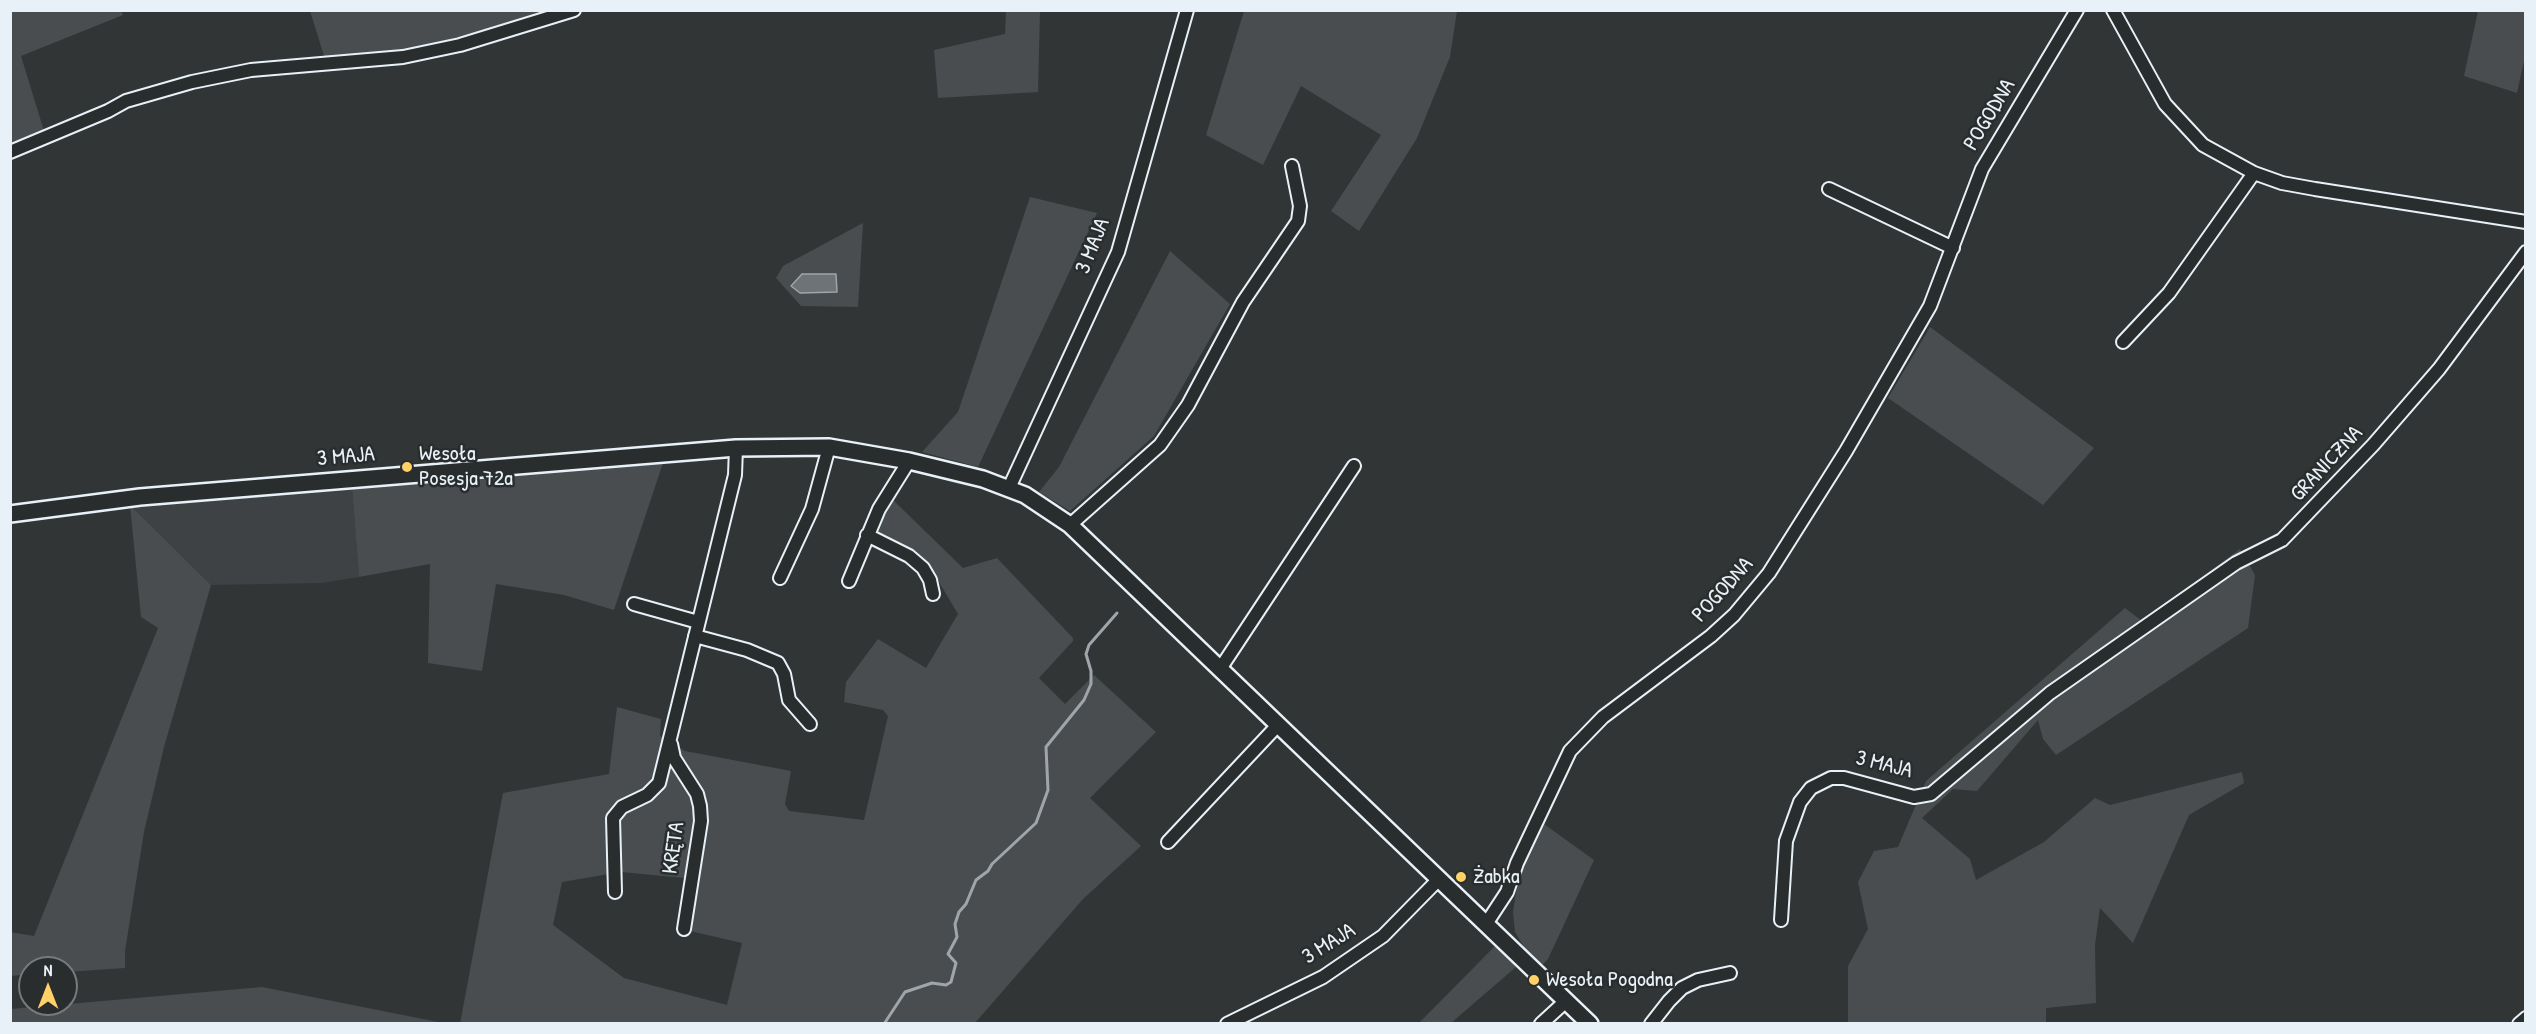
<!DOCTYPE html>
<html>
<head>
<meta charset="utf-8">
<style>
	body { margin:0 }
	#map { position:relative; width:2536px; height:1034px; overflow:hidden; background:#323536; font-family:"Patrick Hand",sans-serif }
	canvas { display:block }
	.frame { position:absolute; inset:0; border:12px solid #e8f1f8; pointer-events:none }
	.north { position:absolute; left:18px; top:956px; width:60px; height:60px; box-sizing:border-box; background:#2a2d2e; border:2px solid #767b7f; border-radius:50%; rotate:0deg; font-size:16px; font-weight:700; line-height:24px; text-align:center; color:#e8f1f8 }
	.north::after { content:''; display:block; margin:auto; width:21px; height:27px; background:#ffd166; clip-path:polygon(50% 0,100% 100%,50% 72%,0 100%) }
</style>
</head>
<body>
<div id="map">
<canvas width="2536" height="1034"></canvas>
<div class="frame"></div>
<div class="north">N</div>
</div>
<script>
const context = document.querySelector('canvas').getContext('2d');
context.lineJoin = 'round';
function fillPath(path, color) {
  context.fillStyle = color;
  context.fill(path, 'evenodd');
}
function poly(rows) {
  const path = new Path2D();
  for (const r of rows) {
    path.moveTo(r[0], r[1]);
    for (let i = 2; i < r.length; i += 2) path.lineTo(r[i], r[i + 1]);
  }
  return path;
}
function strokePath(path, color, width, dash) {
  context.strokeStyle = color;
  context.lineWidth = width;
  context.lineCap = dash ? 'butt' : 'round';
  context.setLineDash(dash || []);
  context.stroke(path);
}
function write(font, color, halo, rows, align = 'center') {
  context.font = font + ' "Patrick Hand",sans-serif';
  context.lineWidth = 5;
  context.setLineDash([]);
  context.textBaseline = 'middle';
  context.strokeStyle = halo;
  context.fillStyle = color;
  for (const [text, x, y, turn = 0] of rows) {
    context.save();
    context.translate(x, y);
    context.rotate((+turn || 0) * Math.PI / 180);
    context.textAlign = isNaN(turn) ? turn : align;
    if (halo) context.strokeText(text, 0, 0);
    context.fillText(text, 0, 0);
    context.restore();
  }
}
fillPath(poly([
	[352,488,359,577,321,583,211,585,130,505]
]), '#3f4244');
fillPath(poly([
	[11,11,121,11,123,15,21,56,44,131,11,146],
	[310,11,551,11,441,42,393,52,325,59],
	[1006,11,1040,11,1038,92,938,98,934,50,1005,34],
	[1244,11,1457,11,1450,57,1417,138,1359,231,1331,211,1381,135,1301,86,1263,165,1206,135],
	[2478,11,2525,11,2525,56,2517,93,2464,76],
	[1030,197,1097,213,978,467,922,452,958,412],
	[863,223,858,307,801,306,776,278,783,266],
	[1170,251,1230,304,1154,436,1070,511,1039,492,1059,467],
	[1930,327,2094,448,2043,505,1888,398],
	[664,460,614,610,564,595,496,584,482,671,428,663,430,564,359,577,352,488],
	[891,498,963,568,997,558,1073,638,1073,641,1039,678,1065,704,1094,675,1156,732,1090,798,1141,846,1083,899,975,1023,460,1024,503,793,609,774,617,707,661,719,660,736,685,751,791,771,785,804,789,811,864,820,888,716,883,710,844,702,846,682,878,639,926,668,958,614,936,577,878,533],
	[621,872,695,879,690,931,742,943,727,1005,624,978,553,925,562,882],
	[130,505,211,585,164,747,144,832,125,951,125,968,66,972,66,968,30,968,30,974,11,976,10,932,34,936,158,628,141,617],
	[2240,549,2255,575,2248,628,2056,755,2043,739,2038,720,1977,791,1953,789,1922,818,1970,859,1976,880,2044,842,2095,798,2110,805,2242,772,2244,783,2189,815,2133,943,2100,908,2095,945,2096,1003,2046,1008,2046,1023,1848,1024,1848,966,1868,929,1858,882,1874,851,1898,847,1926,781,2125,608,2142,621],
	[1544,824,1594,860,1548,959,1542,965,1524,947,1515,932,1513,912,1519,873],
	[1495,946,1516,967,1451,1023,1419,1023],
	[262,987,443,1023,11,1023,11,1009]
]), '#494d4f');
const water = poly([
	[802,274,836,274,837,292,800,293,791,286,802,274]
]);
fillPath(water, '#6e7376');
strokePath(water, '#9fa5aa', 1.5);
strokePath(poly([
	[884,1024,905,992,932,983,946,985,951,982,956,963,948,954,957,937,955,924,959,912,966,904,976,880,988,871,992,864,1036,823,1048,790,1046,747,1084,700,1091,684,1091,671,1086,654,1089,645,1117,613]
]), '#9fa5aa', 3);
const minor = poly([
	[2113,10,2165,104,2203,145,2254,173,2282,183,2315,189,2526,222],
	[10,152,108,111,126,101,192,82,251,70,403,57,460,45,574,10],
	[1829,189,1953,248],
	[2123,342,2169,293,2254,173],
	[1009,488,1118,252,1187,10],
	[1070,525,1160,445,1188,405,1243,302,1298,221,1300,206,1292,166],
	[867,535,909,556,923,568,930,580,933,594],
	[780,578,812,509,829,447],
	[849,581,879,509,909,461],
	[634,604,698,622],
	[695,636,747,650,778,663,784,674,789,700,810,724],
	[1220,669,1354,466],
	[671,744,674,758,697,794,700,806,701,821,684,929],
	[1168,842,1278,725],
	[615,892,613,818,622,807,647,795,659,783,735,475,736,448],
	[1781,920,1786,841,1800,802,1811,788,1831,778,1844,778,1914,797,1931,794,2050,693,2236,563,2282,540,2373,445,2439,369,2526,252],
	[1486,924,1507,892,1517,863,1570,751,1603,717,1711,636,1734,615,1769,573,1846,451,1930,306,1982,169,2077,10],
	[1227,1024,1323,977,1383,936,1439,879],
	[1541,1024,1566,1001],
	[1651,1024,1669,1001,1682,988,1698,980,1730,973],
	[2519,1024,2526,1018]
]);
const tertiary = poly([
	[10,514,140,497,736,448,829,447,909,461,983,479,1025,495,1070,525,1590,1024]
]);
strokePath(minor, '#e8f1f8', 16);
strokePath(tertiary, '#e8f1f8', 20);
strokePath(minor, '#2a2d2e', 12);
strokePath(tertiary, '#2a2d2e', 15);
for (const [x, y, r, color] of [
	[407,467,6,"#ffd166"],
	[1461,877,6,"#ffd166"],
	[1534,980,6,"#ffd166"]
]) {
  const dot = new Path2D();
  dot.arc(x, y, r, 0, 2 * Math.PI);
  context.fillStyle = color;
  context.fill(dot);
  strokePath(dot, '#2a2d2e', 2);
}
write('22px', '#e8f1f8', '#2a2d2e', [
	["POGODNA",1990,115,-59],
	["3 MAJA",1093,246,-68],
	["3 MAJA",346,457,-5],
	["GRANICZNA",2327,464,-47],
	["POGODNA",1723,590,-48],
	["3 MAJA",1884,765,14],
	["KRĘTA",674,848,-82],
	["3 MAJA",1329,944,-32]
]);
write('22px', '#e8f1f8', '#2a2d2e', [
	["Wesoła",419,454],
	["Posesja 72a",419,479],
	["Żabka",1473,877],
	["Wesoła Pogodna",1546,980]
], 'left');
</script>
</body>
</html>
